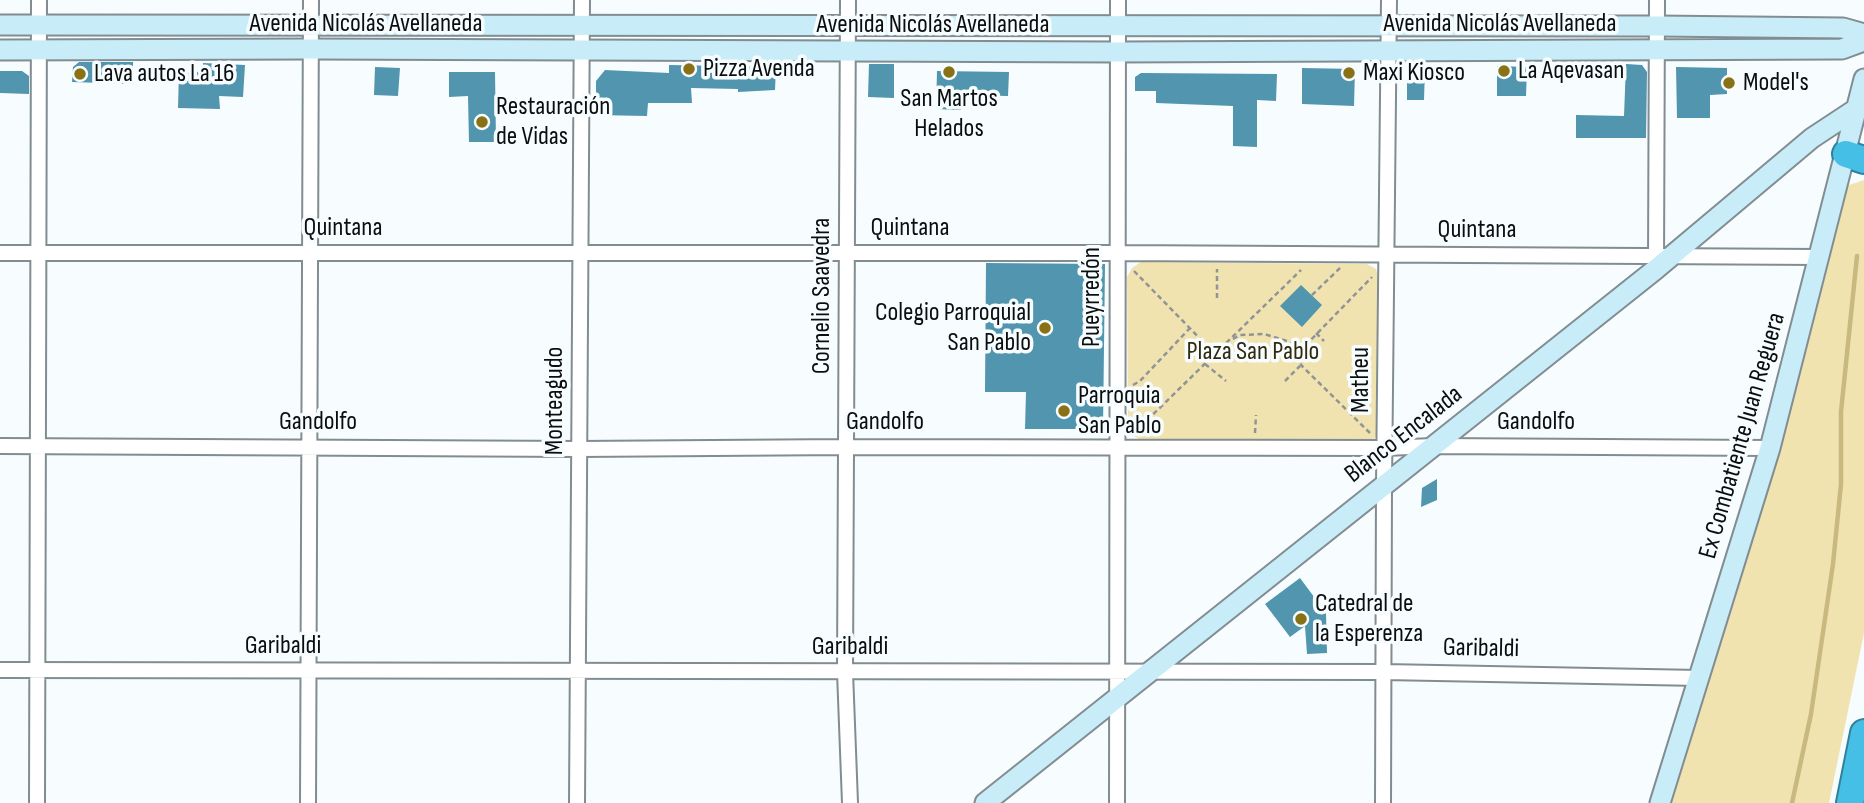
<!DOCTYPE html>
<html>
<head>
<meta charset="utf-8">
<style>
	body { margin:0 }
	canvas { display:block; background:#f7fcfe }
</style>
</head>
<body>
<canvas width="1864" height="803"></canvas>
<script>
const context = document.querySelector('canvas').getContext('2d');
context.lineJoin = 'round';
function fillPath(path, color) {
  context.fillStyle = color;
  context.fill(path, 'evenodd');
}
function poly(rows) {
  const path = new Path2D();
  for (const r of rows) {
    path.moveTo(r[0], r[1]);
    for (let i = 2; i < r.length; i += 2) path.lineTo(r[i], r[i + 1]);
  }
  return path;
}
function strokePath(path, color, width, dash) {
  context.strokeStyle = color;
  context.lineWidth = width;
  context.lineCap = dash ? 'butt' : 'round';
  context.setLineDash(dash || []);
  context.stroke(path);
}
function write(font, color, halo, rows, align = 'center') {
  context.font = font + ' "Sofia Sans Condensed",sans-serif';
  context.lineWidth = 7;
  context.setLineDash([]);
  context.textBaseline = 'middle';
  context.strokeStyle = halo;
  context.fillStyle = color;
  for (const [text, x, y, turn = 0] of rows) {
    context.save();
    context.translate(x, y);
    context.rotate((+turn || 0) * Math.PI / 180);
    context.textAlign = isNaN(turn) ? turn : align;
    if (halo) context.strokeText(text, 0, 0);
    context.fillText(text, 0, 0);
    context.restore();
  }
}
fillPath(poly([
	[1864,180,1864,633,1829,803,1665,803,1844,192,1849,185],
	[1141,262,1367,264,1376,269,1378,277,1378,432,1375,438,1368,442,1141,440,1132,435,1128,427,1127,277,1132,268]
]), '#f1e3af');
strokePath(poly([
	[1792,803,1811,714,1833,564,1841,484,1841,412,1857,256]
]), '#c9b980', 4.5);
fillPath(poly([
	[79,62,133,62,133,84,72,82,73,67],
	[203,63,245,65,243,97,219,96,220,109,178,108,179,71,203,72],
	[869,64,894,64,894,98,868,97],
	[1626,64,1642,65,1647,72,1646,138,1576,138,1576,115,1624,116],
	[669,65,776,67,775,90,738,92,738,89,691,88,692,103,648,103,647,116,596,115,596,81,605,70,669,73],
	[1497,66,1527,67,1526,96,1497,96],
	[375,67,400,68,398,96,374,95],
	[1676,67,1727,68,1727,94,1710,95,1710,118,1677,118],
	[1302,68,1355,69,1354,106,1302,104],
	[1425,68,1424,100,1407,100,1407,76,1415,69],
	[0,71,22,71,29,76,29,94,0,93],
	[937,71,1009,72,1008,96,962,95,961,110,936,109],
	[449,72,495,72,496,142,469,142,468,96,449,97],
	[1141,73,1277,74,1276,101,1257,100,1257,147,1233,146,1233,106,1156,103,1156,91,1135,91,1135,77],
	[986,263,1105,264,1103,429,1025,429,1026,392,985,392],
	[1301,285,1322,305,1302,327,1280,306],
	[1437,479,1437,500,1421,507,1422,488],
	[1300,578,1326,613,1327,653,1307,654,1305,626,1290,637,1265,604]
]), '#5195ae');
const street = poly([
	[848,0,845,672,850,803],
	[0,253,1116,253,1820,257],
	[1656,265,1657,0],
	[0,446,579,449,846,447,1385,448,1433,446,1770,448],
	[0,670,1384,672,1700,678],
	[37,803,39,0],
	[308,803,311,0],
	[577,803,582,0],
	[1117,803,1118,0],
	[1383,803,1384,485,1389,0]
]);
const secondary = poly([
	[0,25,1657,26,1843,28,1864,34],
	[0,50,311,49,1117,52,1842,49,1864,41],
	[985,803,1656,269,1812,138,1856,109],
	[1660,803,1770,448,1864,79]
]);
const highway = poly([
	[1846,154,1864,160],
	[1850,803,1864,733]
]);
strokePath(street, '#828d91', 18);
strokePath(secondary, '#828d91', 23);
strokePath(highway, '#31819b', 30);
strokePath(poly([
	[1134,271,1215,354],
	[1312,295,1340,268],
	[1217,298,1217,269],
	[1316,333,1324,341],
	[1233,339,1240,335,1264,334,1287,341,1300,351],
	[1205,364,1226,381],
	[1285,381,1300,366],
	[1133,385,1140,381,1190,328],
	[1135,432,1301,270],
	[1255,433,1256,415],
	[1370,433,1301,365,1300,351,1372,277]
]), '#8f9496', 2.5, [5, 3.5]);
strokePath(street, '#fff', 14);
strokePath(secondary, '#c8ecf8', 19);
strokePath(highway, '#46bfe7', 26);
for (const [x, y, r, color] of [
	[689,69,7,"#897215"],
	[1504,71,7,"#897215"],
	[949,72,7,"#897215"],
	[1349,73,7,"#897215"],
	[80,74,7,"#897215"],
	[1729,83,7,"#897215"],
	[482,122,7,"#897215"],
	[1045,328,7,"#897215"],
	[1064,411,7,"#897215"],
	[1301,619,7,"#897215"]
]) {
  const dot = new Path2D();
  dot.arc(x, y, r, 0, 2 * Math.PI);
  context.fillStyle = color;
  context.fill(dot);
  strokePath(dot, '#f7fcfe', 2.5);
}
write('26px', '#0a0e0f', '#f7fcfe', [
	["Avenida Nicolás Avellaneda",366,24],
	["Avenida Nicolás Avellaneda",1500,24],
	["Avenida Nicolás Avellaneda",933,25],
	["Quintana",343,228],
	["Quintana",910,228],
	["Quintana",1477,230],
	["Cornelio Saavedra",822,296,-90],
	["Pueyrredón",1092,297,-90],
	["Matheu",1361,380,-90],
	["Monteagudo",555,401,-90],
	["Gandolfo",318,422],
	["Gandolfo",885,422],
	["Gandolfo",1536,422],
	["Blanco Encalada",1404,435,-38],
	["Ex Combatiente Juan Reguera",1743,436,-74],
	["Garibaldi",283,646],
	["Garibaldi",850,647],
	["Garibaldi",1481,649,1]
]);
write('26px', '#0a0e0f', '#f7fcfe', [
	["Pizza Avenda",703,69],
	["La Aqevasan",1518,71],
	["Maxi Kiosco",1363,73],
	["Lava autos La 16",94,74],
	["Model's",1743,83],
	["San Martos",949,99,"center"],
	["Helados",949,129,"center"],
	["Restauración",496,107],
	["de Vidas",496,137],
	["Colegio Parroquial",1031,313,"right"],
	["San Pablo",1031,343,"right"],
	["Parroquia",1078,396],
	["San Pablo",1078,426],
	["Catedral de",1315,604],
	["la Esperenza",1315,634]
], 'left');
write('26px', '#312a0f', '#f7fcfe', [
	["Plaza San Pablo",1253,352]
]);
</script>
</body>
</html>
